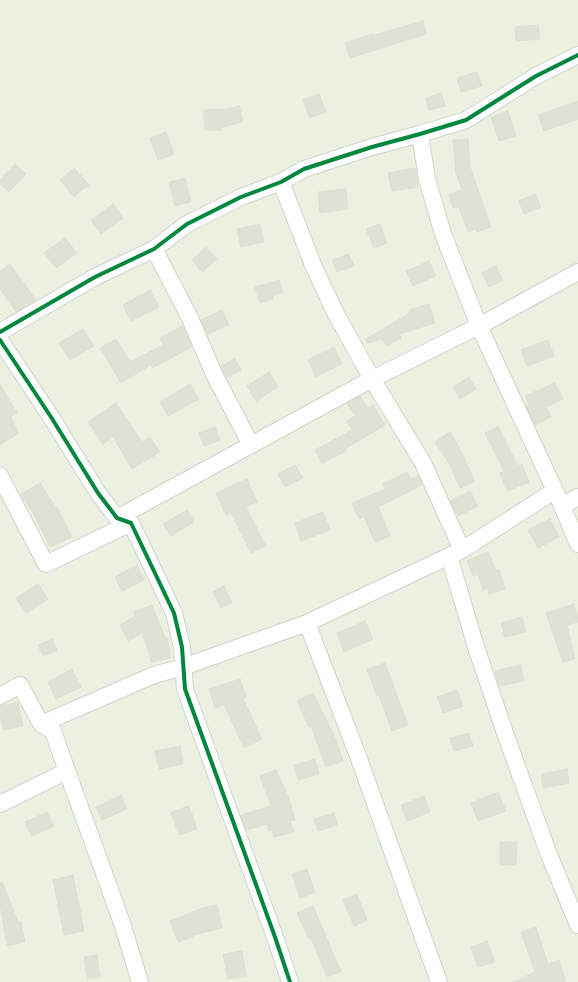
<!DOCTYPE html>
<html>
<head>
<meta charset="utf-8">
<style>
	body { margin:0 }
	canvas { display:block; background:#f4f8f0 }
</style>
</head>
<body>
<canvas width="578" height="982"></canvas>
<script>
const context = document.querySelector('canvas').getContext('2d');
context.lineJoin = 'round';
function fillPath(path, color) {
  context.fillStyle = color;
  context.fill(path, 'evenodd');
}
function poly(rows) {
  const path = new Path2D();
  for (const r of rows) {
    path.moveTo(r[0], r[1]);
    for (let i = 2; i < r.length; i += 2) path.lineTo(r[i], r[i + 1]);
  }
  return path;
}
function strokePath(path, color, width, dash) {
  context.strokeStyle = color;
  context.lineWidth = width;
  context.lineCap = dash ? 'butt' : 'round';
  context.setLineDash(dash || []);
  context.stroke(path);
}
fillPath(poly([
	[0,0,578,0,578,982,0,982]
]), '#eaf1e0');
const building = poly([
	[423,21,426,34,350,58,345,43,373,34,374,35,423,21],
	[538,25,540,39,516,41,515,27,538,25],
	[477,72,482,86,461,92,457,78,477,72],
	[441,93,445,106,429,110,426,98,441,93],
	[319,94,326,112,310,118,303,100,319,94],
	[578,101,578,119,544,131,538,115,578,101],
	[239,106,243,122,222,127,222,130,205,130,204,110,228,109,239,106],
	[508,111,516,136,499,141,491,117,508,111],
	[166,132,174,154,158,160,150,138,166,132],
	[468,139,470,167,491,227,477,232,476,229,468,232,459,207,453,208,449,195,462,190,456,173,453,140,468,139],
	[15,164,26,174,9,192,0,184,0,180,15,164],
	[74,168,90,186,84,188,74,197,60,180,74,168],
	[415,168,418,187,392,191,388,173,415,168],
	[185,178,191,202,175,206,169,182,185,178],
	[346,189,348,209,320,213,318,192,346,189],
	[535,194,541,207,524,214,519,201,535,194],
	[113,204,123,218,101,234,91,220,113,204],
	[260,224,264,242,241,247,237,229,260,224],
	[380,224,387,243,374,248,366,229,380,224],
	[65,238,77,253,56,268,44,253,65,238],
	[206,247,217,259,202,272,192,260,206,247],
	[349,254,354,266,337,272,332,260,349,254],
	[429,261,436,276,413,286,406,271,429,261],
	[10,264,36,300,16,312,0,289,0,271,10,264],
	[496,266,503,280,489,287,482,273,496,266],
	[279,280,283,292,272,296,273,299,260,303,255,287,279,280],
	[150,290,159,307,131,321,123,305,150,290],
	[429,304,435,323,399,334,401,338,387,346,382,339,368,343,366,339,410,313,409,310,429,304],
	[222,310,229,325,207,334,201,320,222,310],
	[183,326,192,347,152,368,151,365,121,383,100,348,116,339,130,362,163,345,160,338,183,326],
	[83,329,94,346,70,360,59,343,83,329],
	[548,340,554,356,527,366,521,350,548,340],
	[334,347,342,364,316,377,308,360,334,347],
	[235,359,241,370,227,377,221,366,235,359],
	[269,372,278,387,256,401,247,386,269,372],
	[469,377,476,389,460,399,453,387,469,377],
	[555,383,563,399,546,407,551,417,535,425,526,406,529,405,525,396,555,383],
	[0,384,17,413,10,417,19,433,0,445,0,384],
	[190,384,199,399,168,416,160,402,190,384],
	[360,396,368,408,373,405,385,425,345,449,346,451,322,463,315,450,352,430,347,421,355,416,347,404,360,396],
	[116,403,142,442,150,437,160,452,132,469,113,437,103,444,88,422,116,403],
	[498,426,518,466,522,464,529,482,507,491,500,473,504,471,485,433,498,426],
	[215,427,220,440,204,446,199,433,215,427],
	[450,432,461,451,475,482,460,488,449,463,435,442,450,432],
	[295,465,303,478,285,487,278,474,295,465],
	[407,472,411,479,418,476,422,485,378,507,390,536,375,542,364,517,359,519,352,503,385,489,383,484,407,472],
	[247,479,257,502,246,507,266,546,251,553,231,513,226,515,216,493,247,479],
	[40,483,56,508,57,507,72,537,50,547,30,507,29,508,21,494,40,483],
	[470,491,478,506,458,516,450,501,470,491],
	[187,510,194,522,171,536,163,524,187,510],
	[323,512,330,530,301,541,295,523,323,512],
	[550,519,559,537,538,548,528,530,550,519],
	[488,552,496,570,499,569,505,589,489,594,488,588,483,590,478,574,473,576,467,561,488,552],
	[137,565,144,580,122,591,115,577,137,565],
	[38,584,48,599,26,613,16,598,38,584],
	[224,586,232,602,221,608,213,592,224,586],
	[574,604,578,617,578,622,567,625,575,659,563,662,546,613,574,604],
	[152,605,165,638,167,637,171,658,151,662,148,649,142,633,128,641,120,625,135,616,134,612,152,605],
	[522,617,526,632,505,637,501,623,522,617],
	[365,621,373,639,344,652,337,633,365,621],
	[52,639,57,650,43,656,38,645,52,639],
	[385,663,408,725,392,731,379,695,377,696,367,669,385,663],
	[521,665,524,681,499,686,495,671,521,665],
	[72,669,81,687,56,699,48,682,72,669],
	[240,679,246,697,243,698,262,739,244,748,224,705,215,708,209,689,240,679],
	[457,690,463,706,443,713,437,697,457,690],
	[313,693,335,738,343,761,326,767,311,726,309,727,297,701,313,693],
	[18,702,23,726,4,730,0,715,0,706,18,702],
	[469,733,473,746,454,751,450,738,469,733],
	[180,746,183,764,159,769,155,751,180,746],
	[315,759,319,774,298,780,294,765,315,759],
	[567,769,569,783,543,788,541,774,567,769],
	[276,770,289,799,295,820,290,821,294,832,274,837,272,830,269,831,267,824,246,830,241,815,271,806,260,776,276,770],
	[498,792,506,811,478,821,471,803,498,792],
	[121,795,127,809,102,820,96,807,121,795],
	[424,796,430,812,407,821,401,805,424,796],
	[189,806,197,829,179,835,171,812,189,806],
	[47,812,54,826,32,836,25,822,47,812],
	[334,813,337,825,318,831,314,819,334,813],
	[500,842,517,842,516,865,500,865,500,842],
	[307,869,315,893,300,898,292,874,307,869],
	[73,875,84,931,64,935,53,880,73,875],
	[2,882,18,922,21,921,25,942,7,946,0,904,0,883,2,882],
	[357,894,367,920,354,926,343,900,357,894],
	[217,905,222,928,193,935,193,937,178,942,170,921,203,908,217,905],
	[313,906,341,972,327,977,311,938,309,939,297,913,313,906],
	[536,927,548,964,559,960,566,982,514,982,535,972,521,932,536,927],
	[487,941,495,962,478,967,471,947,487,941],
	[242,951,246,976,228,979,223,954,242,951],
	[97,955,100,977,87,979,84,957,97,955]
]);
fillPath(building, '#dee2d4');
strokePath(building, '#dce1d2', 1);
const street = poly([
	[420,134,427,179,443,234,479,326,562,506,578,544],
	[281,182,313,265,337,316,372,379,423,463,462,550],
	[154,249,189,316,214,374,251,445],
	[0,332,95,277,154,249,187,224,241,197,281,182,304,169,372,147,420,134,466,120,536,76,578,55],
	[0,340,51,417,98,493,117,518,131,523,174,613,182,647,185,689,275,937,290,982],
	[0,476,46,564,131,523],
	[562,506,578,497],
	[117,518,372,379,479,326,578,272],
	[449,556,476,647,505,733,548,852,578,925],
	[307,623,358,756,439,982],
	[0,696,20,685,41,724,53,731,67,771,122,923,140,982],
	[41,724,154,675,183,667,307,623,462,550,554,491],
	[0,804,67,771]
]);
strokePath(street, '#d2d5cb', 18);
strokePath(street, '#fdfefd', 16);
strokePath(poly([
	[0,332,95,277,154,249,187,224,241,197,281,182,304,169,372,147,420,134,466,120,536,76,578,55],
	[0,340,51,417,98,493,117,518,131,523,174,613,182,647,185,689,275,937,290,982]
]), '#00873e', 4);
</script>
</body>
</html>
